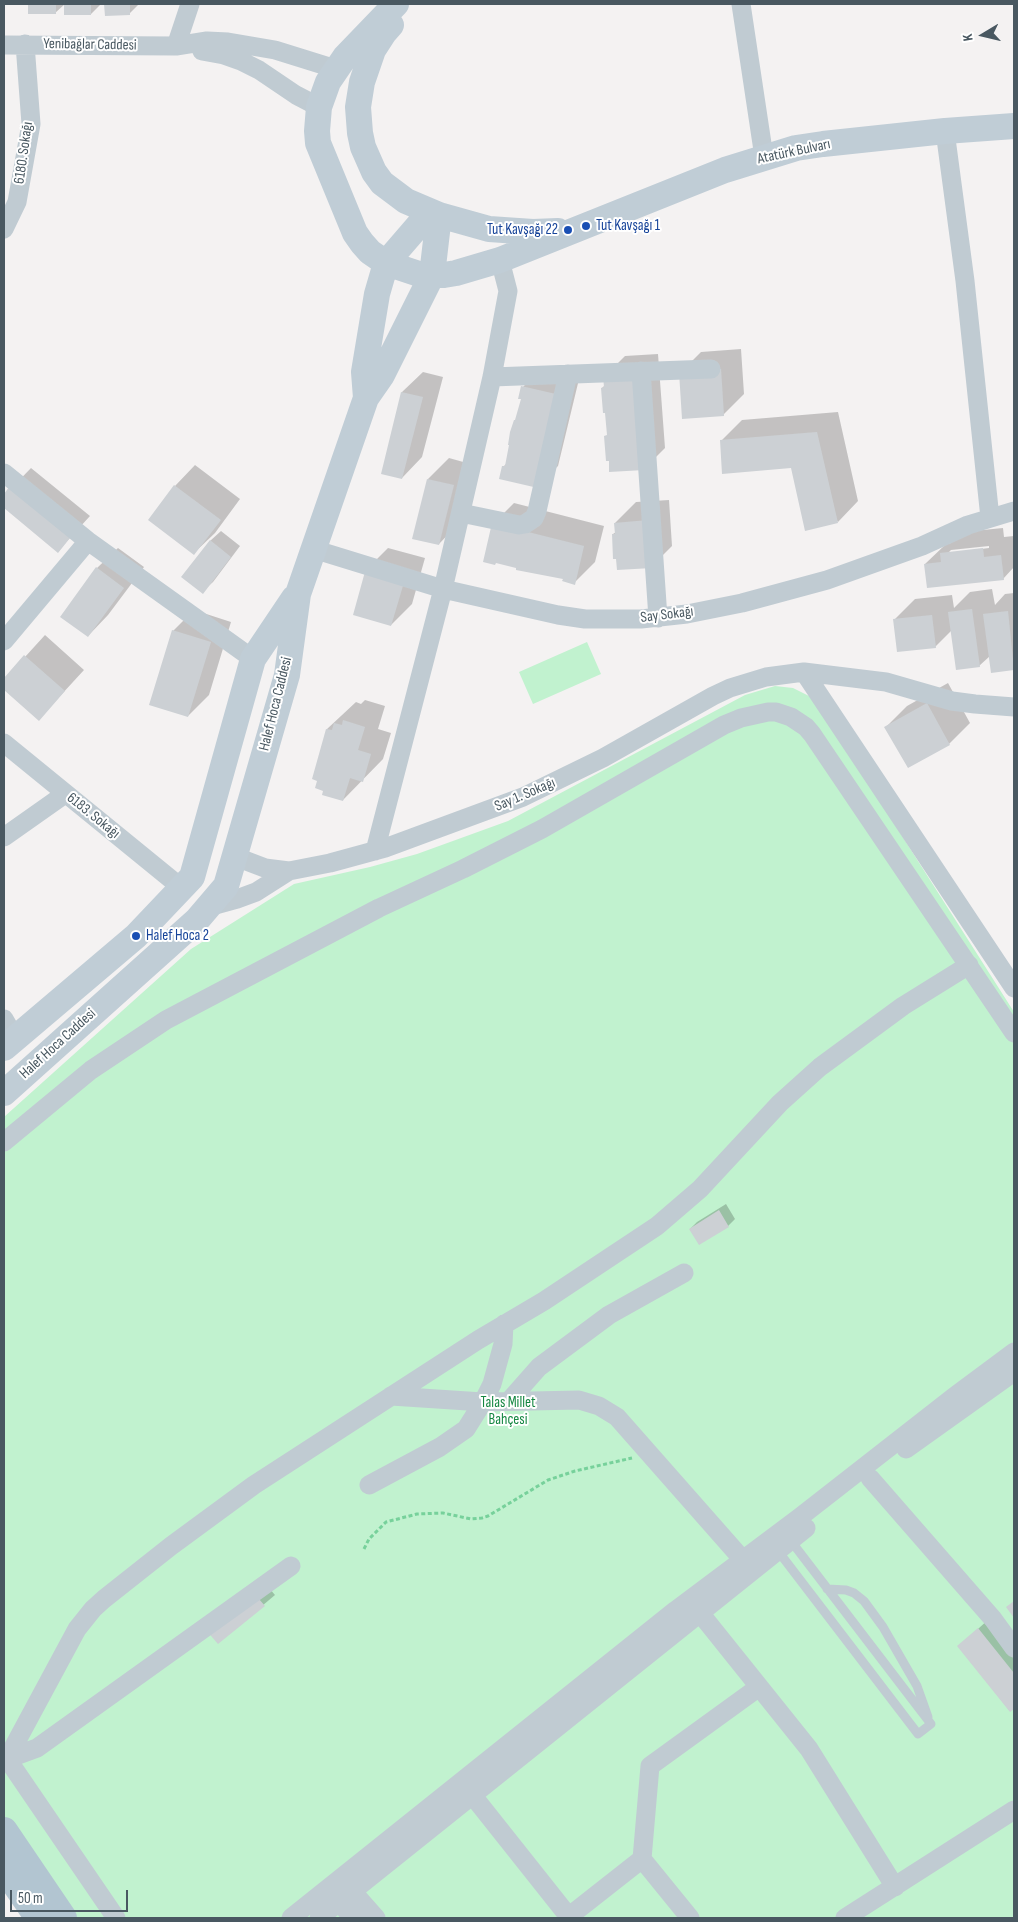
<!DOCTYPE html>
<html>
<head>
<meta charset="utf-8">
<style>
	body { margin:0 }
	#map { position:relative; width:1018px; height:1922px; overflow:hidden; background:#f4f2f2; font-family:"Sofia Sans Condensed",sans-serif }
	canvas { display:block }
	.frame { position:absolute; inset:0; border:5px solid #495861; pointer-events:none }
	.north { position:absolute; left:958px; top:10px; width:50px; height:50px; -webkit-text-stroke:4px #fff; paint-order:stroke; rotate:261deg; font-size:14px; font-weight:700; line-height:20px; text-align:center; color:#495861 }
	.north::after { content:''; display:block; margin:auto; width:18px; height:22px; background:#495861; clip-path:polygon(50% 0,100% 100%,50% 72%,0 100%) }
	.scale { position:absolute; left:10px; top:1890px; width:118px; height:22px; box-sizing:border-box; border:2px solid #495861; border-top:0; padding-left:6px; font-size:15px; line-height:18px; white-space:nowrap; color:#495861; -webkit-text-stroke:4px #fff; paint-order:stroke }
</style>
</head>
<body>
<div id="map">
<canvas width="1018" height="1922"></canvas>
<div class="frame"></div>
<div class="north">K</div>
<div class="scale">50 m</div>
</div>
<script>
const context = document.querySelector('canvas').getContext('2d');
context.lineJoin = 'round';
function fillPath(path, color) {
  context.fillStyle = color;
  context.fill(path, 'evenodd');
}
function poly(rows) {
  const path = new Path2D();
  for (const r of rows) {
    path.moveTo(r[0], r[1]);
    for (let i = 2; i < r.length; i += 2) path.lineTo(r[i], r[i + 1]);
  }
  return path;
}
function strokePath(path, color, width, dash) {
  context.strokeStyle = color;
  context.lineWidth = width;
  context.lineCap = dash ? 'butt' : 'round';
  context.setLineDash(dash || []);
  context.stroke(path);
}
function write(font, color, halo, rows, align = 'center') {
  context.font = font + ' "Sofia Sans Condensed",sans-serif';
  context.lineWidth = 4;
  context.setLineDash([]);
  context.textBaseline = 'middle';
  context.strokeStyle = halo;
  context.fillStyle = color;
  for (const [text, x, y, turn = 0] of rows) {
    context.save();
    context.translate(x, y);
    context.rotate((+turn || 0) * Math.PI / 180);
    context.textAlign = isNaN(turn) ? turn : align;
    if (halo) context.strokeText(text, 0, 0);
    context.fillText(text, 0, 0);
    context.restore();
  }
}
fillPath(poly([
	[587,642,601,674,533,704,519,672],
	[775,686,793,688,809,696,827,718,1014,1012,1014,1918,50,1918,4,1849,4,1117,191,949,294,884,370,867,417,854,508,821,745,695]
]), '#c1f2cf');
fillPath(poly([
	[29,4,65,4,55,13,29,13],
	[65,4,101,4,91,14,65,13],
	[105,4,139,4,130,13,106,15],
	[741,349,744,394,723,415,681,372,701,352],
	[658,354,665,448,644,469,607,460,607,412,602,388,605,385,604,377,625,356],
	[543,366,580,375,558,466,537,486,504,466,506,464,522,398,523,387],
	[423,372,443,377,422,457,402,478,402,392],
	[838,412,858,501,838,522,792,467,721,441,742,420],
	[449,458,474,465,459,523,439,544,428,479],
	[195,465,240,499,215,533,194,553,175,486],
	[31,468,90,516,58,551,4,506,4,496],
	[669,500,672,546,651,567,613,534,616,532,615,523,636,502],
	[514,503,604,526,595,562,574,583,564,578,518,567,493,524],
	[1003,528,1004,537,1014,536,1014,567,1003,579,925,564,946,544,951,543,962,532],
	[989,546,989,548,948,553,951,550],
	[221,531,240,546,213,582,202,592,210,541],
	[118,548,144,567,108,615,88,636,97,568],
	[388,548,425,558,412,604,391,625,367,569],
	[992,589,995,605,1005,594,1014,593,1014,668,992,671,990,656,979,666,952,630,935,647,894,620,915,599,952,595,954,608,970,592],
	[194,610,231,622,209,695,188,716,173,631],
	[45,635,84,670,39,719,4,688,4,680],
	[948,683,970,723,949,744,908,767,886,727,907,706],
	[365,700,385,706,378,729,391,733,383,759,343,800,327,729,356,702,361,704],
	[726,1204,735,1219,728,1226,690,1229,697,1222],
	[264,1582,275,1595,218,1643],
	[989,1619,1014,1650,1014,1707,1010,1711,959,1646]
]), '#0003');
fillPath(poly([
	[28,4,56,4,56,14,28,14],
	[64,4,91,4,91,15,64,15],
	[104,4,130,4,130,15,105,16],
	[721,369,724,416,682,419,679,372],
	[638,374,644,470,609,472,609,461,606,461,604,436,607,435,605,413,603,413,601,388,604,387,603,376],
	[521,386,560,395,538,488,499,479,502,466,505,466,509,445,508,445,510,432,514,420,515,420,521,399,518,399],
	[401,392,423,397,402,479,381,474],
	[817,432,838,523,805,531,791,468,722,474,720,440],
	[427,479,454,485,439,545,412,539],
	[174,485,221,520,194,555,148,520],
	[9,487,70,538,58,553,4,508,4,494],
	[649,520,652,568,617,570,616,559,613,559,612,534,615,534,614,523],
	[492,523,584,546,575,585,562,581,563,579,516,570,516,568,496,563,495,565,483,562],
	[210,540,231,557,203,594,181,577],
	[983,548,984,557,1001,555,1004,580,927,588,924,564,941,562,940,553],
	[96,567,124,588,88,637,60,617],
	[366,568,405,579,391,626,353,615],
	[972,609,980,667,956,670,948,612],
	[1008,611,1014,670,991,673,983,614],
	[932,615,936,648,897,652,893,619],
	[172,630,211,642,188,717,149,705],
	[24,655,65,691,39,721,4,690,4,678],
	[927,703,950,745,908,768,884,727],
	[343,720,365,727,358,750,371,754,363,782,350,778,343,801,322,795,323,791,315,788,317,781,312,779,326,729,332,730,334,723,342,725],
	[719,1210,729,1227,699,1245,689,1229],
	[253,1592,265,1606,218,1644,206,1630],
	[1014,1601,1014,1618,1006,1607],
	[978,1628,1014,1673,1014,1709,1010,1712,957,1646]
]), '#ccd0d4');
strokePath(poly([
	[364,1549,369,1539,386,1522,417,1514,443,1513,471,1519,482,1518,488,1516,548,1480,575,1471,632,1458]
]), '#77d19b', 3, [4, 2.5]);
strokePath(poly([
	[791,1541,931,1724],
	[778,1551,918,1734,931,1724],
	[827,1589,846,1590,854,1593,864,1601,883,1627,917,1686,928,1717]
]), '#c0cbd2', 9);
strokePath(poly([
	[741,4,764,157],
	[4,45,176,46,207,41,228,42,275,50,336,69],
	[176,46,190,4],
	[202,51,224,55,241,61,259,70,296,95,319,107],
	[945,131,965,281,990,518],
	[4,229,17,202,31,124,25,44],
	[641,371,658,618],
	[492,377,711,369],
	[4,473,88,541,253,659],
	[461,513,519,525,525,524,534,518,537,511,568,374],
	[313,549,443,589,558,615,585,619,641,619,687,614,742,603,827,580,922,546,968,525,1014,511],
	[4,641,88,541],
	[804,672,1014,988],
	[4,743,183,889],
	[4,837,65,794],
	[375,851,443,589,492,377,508,291,500,260],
	[235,853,244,860,265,868,289,871,330,863,385,848,523,797,603,758,713,696,730,688,766,677,804,672,886,682,952,701,975,704,1014,707],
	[208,907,237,899,256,892,289,871],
	[4,1019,15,1038],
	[4,1142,91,1070,166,1020,379,908,463,869,542,829,724,725,741,718,768,712,776,712,791,717,806,727,812,734,1014,1033],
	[391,1396,483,1402,579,1400,599,1406,617,1417,743,1560],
	[509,1401,539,1367,609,1315,684,1273],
	[906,1449,1014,1372],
	[870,1478,993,1619,1014,1648],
	[369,1485,440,1447,466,1429,483,1402,492,1384,503,1344,504,1324],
	[700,1613,809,1749,895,1887],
	[4,1754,116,1918],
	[7,1759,77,1629,93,1609,104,1599,171,1546,254,1485,478,1340,544,1301,657,1226,700,1189,780,1103,820,1067,903,1006,969,965],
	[7,1759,37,1748,291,1566],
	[473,1796,569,1917],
	[642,1859,690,1918],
	[353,1892,376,1918],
	[339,1902,353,1918],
	[291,1918,676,1610,800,1517,955,1396,1014,1352],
	[319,1918,806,1528],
	[567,1918,642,1859,650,1766,759,1687],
	[845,1918,1014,1810]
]), '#c0cbd2', 19);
strokePath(poly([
	[396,4,345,57,328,82,319,107,317,131,318,143,355,233,362,243,370,252,386,263,419,274,444,275,456,273,500,260,725,170,796,148,823,144,945,131,1014,126],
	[391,25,384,33,373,50,362,82,358,107,360,133,363,147,374,172,382,183,406,201,439,215,489,229,533,232,558,231],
	[366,398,364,372,377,294,386,263,430,212],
	[4,1048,136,936,192,877,253,659,294,598],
	[4,1093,197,920,226,886,287,675,298,594,366,398,382,375,432,275,439,215]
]), '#c0cdd6', 26);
strokePath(poly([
	[4,1831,63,1918],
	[4,1867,39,1918]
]), '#b2c5d1', 28);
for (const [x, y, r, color] of [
	[586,226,5,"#1a4fb4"],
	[568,230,5,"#1a4fb4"],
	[136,936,5,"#1a4fb4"]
]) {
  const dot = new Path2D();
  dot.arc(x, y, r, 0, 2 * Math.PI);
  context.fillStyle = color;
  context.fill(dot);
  strokePath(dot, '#fff', 2);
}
write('15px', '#495861', '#fff', [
	["Yenibağlar Caddesi",90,45,1],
	["Atatürk Bulvarı",794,152,-12],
	["6180. Sokağı",24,153,-82],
	["Say Sokağı",667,615,-7],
	["Halef Hoca Caddesi",276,704,-76],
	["Say 1. Sokağı",525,795,-23],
	["6183. Sokağı",93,816,39],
	["Halef Hoca Caddesi",58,1044,-42]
]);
write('15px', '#164399', '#fff', [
	["Tut Kavşağı 1",596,226],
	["Tut Kavşağı 22",558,230,"right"],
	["Halef Hoca 2",146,936]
], 'left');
write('15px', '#158742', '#fff', [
	["Talas Millet",508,1403],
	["Bahçesi",508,1420]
]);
</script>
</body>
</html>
